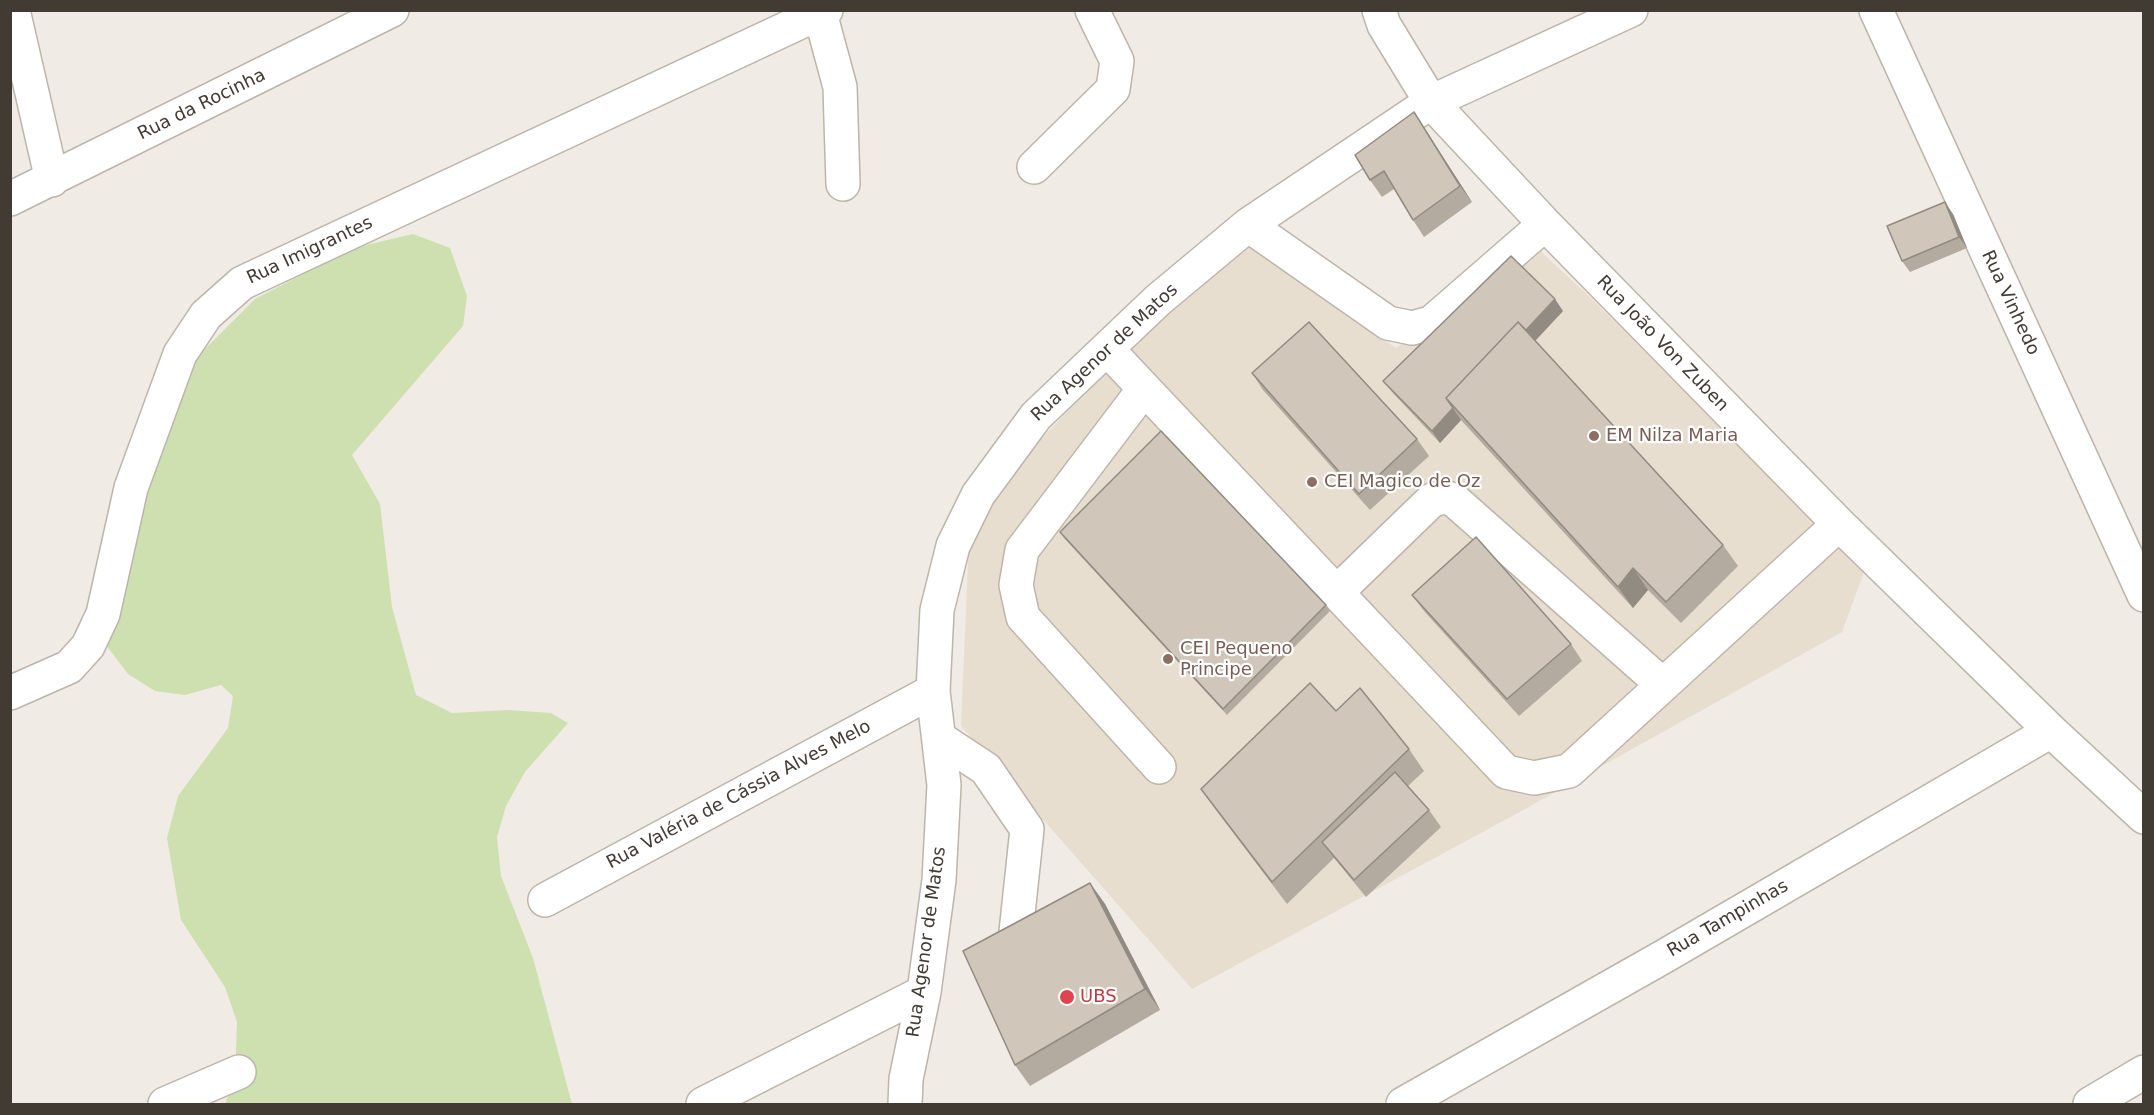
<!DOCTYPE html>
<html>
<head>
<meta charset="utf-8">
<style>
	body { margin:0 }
	#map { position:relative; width:2154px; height:1115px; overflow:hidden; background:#f0ebe4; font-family:"DejaVu Sans",sans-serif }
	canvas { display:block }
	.frame { position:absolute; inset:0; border:12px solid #413b34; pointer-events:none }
</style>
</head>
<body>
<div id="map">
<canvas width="2154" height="1115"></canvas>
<div class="frame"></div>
</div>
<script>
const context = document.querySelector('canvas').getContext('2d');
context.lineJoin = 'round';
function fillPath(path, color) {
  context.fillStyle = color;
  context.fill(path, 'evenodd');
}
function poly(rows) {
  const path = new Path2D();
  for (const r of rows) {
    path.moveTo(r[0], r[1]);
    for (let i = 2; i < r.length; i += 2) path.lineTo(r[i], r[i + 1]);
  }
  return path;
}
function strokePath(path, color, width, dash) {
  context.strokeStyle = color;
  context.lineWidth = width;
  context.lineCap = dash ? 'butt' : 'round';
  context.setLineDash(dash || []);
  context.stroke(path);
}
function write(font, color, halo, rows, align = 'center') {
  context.font = font + ' "DejaVu Sans",sans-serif';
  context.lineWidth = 4.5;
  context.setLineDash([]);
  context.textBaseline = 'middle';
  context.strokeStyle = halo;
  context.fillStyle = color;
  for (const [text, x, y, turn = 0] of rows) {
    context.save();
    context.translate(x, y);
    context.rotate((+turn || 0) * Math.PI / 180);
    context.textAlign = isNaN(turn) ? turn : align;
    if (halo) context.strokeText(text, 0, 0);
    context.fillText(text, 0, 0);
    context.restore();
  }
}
fillPath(poly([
	[1247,244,1396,348,1537,248,1592,299,1864,572,1842,632,1516,814,1192,989,961,726,969,541,1024,458,1104,371]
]), '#e7decf');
fillPath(poly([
	[413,234,450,248,467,296,463,326,352,455,380,504,392,607,416,695,452,713,508,710,551,713,568,723,525,772,506,806,497,837,501,876,533,958,572,1104,225,1104,235,1077,237,1022,225,987,181,920,167,838,178,796,228,728,233,696,221,685,185,695,155,691,128,674,103,641,163,429,199,355,255,299,354,248]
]), '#cfe0b0');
const minor = poly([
	[13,10,52,180],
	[1379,10,1384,25,1431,102,1545,224,1839,524,2051,731,2144,817],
	[1876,10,2144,595],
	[820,13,840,87,843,184],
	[1034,167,1113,89,1117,61,1092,10],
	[10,199,392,10],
	[1248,225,1388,323,1412,328,1431,323,1545,224],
	[1107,349,1506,772,1534,778,1569,771,1839,524],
	[1144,389,1022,550,1016,585,1023,617,1159,767],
	[1337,592,1432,500,1444,497,1454,500,1663,685],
	[10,693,69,667,88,646,103,614,131,488,180,354,206,315,242,283,826,10],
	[939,738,986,769,1027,829,1016,932],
	[545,900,933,691],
	[165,1104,239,1072],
	[703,1104,924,992],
	[905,1104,906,1079,924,992,939,880,944,785,933,691,937,610,953,546,978,495,1036,416,1158,300,1248,225,1431,102,1631,10],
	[1403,1104,1663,957,2051,731],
	[2090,1104,2144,1072]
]);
strokePath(minor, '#bdb5aa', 36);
strokePath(minor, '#fff', 33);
fillPath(poly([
	[1414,112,1472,202,1424,237,1413,220,1394,189,1382,197,1370,180],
	[1953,214,1967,248,1910,272,1902,261],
	[1563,311,1535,341,1723,545,1738,566,1681,623,1648,590,1633,608,1461,420,1440,443,1392,392,1383,381],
	[1252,373,1417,439,1429,456,1370,510,1263,390],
	[1060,532,1326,605,1330,611,1227,715,1064,538],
	[1412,595,1571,644,1582,661,1519,716,1424,611],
	[1336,711,1409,749,1424,771,1408,786,1429,810,1441,827,1366,897,1334,858,1287,904,1216,810,1201,789],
	[1090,883,1105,904,1160,1010,1030,1086,1015,1065]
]), '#b3aaa0');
fillPath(poly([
	[1414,112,1425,129,1472,202,1460,186],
	[1945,202,1953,214,1967,248,1959,237],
	[1555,299,1563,311,1464,417,1454,407],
	[1453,408,1461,420,1440,443,1432,431],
	[1633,568,1648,590,1633,608,1618,587],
	[1090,883,1105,904,1160,1010,1145,989]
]), '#928b82');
const building = poly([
	[1414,112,1460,186,1413,220,1384,171,1370,180,1355,155,1414,112],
	[1945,202,1959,237,1902,261,1887,226,1945,202],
	[1511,256,1555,299,1526,330,1518,322,1446,398,1453,408,1432,431,1383,381,1511,256],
	[1309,322,1417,439,1359,494,1252,373,1309,322],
	[1518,322,1723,545,1666,602,1633,568,1618,587,1446,398,1518,322],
	[1161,431,1326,605,1223,709,1060,532,1161,431],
	[1476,537,1571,644,1507,699,1412,595,1476,537],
	[1310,683,1336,711,1360,688,1409,749,1272,882,1201,789,1310,683],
	[1395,772,1429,810,1354,880,1322,842,1395,772],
	[1090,883,1145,989,1015,1065,963,951,1090,883]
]);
fillPath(building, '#d0c6ba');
strokePath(building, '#928b82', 1.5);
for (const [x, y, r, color] of [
	[1594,436,6,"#8d6e63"],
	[1312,482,6,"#8d6e63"],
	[1168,659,6,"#8d6e63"],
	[1067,997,8,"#e0444e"]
]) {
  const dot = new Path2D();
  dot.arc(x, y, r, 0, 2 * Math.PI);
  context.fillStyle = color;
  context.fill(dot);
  strokePath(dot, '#fff', 2);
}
write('18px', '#413b34', '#fff', [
	["Rua da Rocinha",202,105,-26],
	["Rua Imigrantes",310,251,-25],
	["Rua Vinhedo",2010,303,65],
	["Rua João Von Zuben",1662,344,46],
	["Rua Agenor de Matos",1105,353,-43],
	["Rua Valéria de Cássia Alves Melo",739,795,-28],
	["Rua Tampinhas",1728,919,-30],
	["Rua Agenor de Matos",927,942,-82]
]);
write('18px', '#785e54', '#fff', [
	["EM Nilza Maria",1606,436],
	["CEI Magico de Oz",1324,482],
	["CEI Pequeno",1180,649],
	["Principe",1180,670]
], 'left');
write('18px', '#be3a42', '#fff', [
	["UBS",1080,997]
], 'left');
</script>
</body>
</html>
